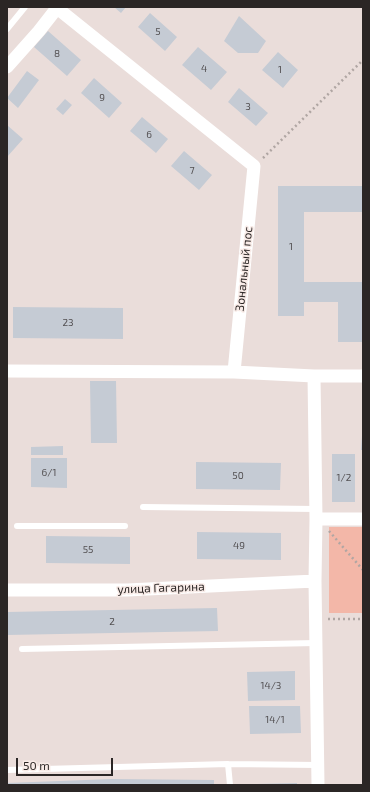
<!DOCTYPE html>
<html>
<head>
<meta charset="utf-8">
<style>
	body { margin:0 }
	#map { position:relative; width:370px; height:792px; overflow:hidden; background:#eaddda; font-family:"Exo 2",sans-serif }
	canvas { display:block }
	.frame { position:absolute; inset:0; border:8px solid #2b2625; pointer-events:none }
	.scale { position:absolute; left:16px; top:758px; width:97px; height:18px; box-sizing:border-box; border:2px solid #2b2625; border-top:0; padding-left:5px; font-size:12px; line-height:14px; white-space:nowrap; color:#2b2625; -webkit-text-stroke:3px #f8ebe7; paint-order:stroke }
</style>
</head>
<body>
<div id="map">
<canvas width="370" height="792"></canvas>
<div class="frame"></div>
<div class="scale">50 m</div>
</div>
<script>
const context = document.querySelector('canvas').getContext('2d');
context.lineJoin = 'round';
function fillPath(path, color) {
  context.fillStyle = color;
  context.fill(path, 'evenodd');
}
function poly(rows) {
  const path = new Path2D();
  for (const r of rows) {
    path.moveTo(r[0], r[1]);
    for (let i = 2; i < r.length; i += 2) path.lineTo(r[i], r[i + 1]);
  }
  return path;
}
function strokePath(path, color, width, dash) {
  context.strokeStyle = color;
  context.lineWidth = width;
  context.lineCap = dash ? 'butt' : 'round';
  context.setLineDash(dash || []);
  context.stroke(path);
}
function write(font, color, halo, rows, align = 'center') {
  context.font = font + ' "Exo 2",sans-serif';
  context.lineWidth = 3;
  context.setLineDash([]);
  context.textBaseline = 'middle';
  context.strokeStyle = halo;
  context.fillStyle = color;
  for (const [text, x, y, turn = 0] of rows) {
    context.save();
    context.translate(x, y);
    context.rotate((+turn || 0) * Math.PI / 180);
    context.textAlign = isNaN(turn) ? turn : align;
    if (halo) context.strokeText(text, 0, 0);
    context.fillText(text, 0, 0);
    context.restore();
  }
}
fillPath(poly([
	[329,527,363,527,363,613,329,613]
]), '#f3b7a8');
fillPath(poly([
	[114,7,126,7,121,13],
	[150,13,177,37,165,51,138,27],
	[239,16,266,41,258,53,238,53,224,41],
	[48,31,81,60,67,76,34,47],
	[198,47,227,72,211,90,182,65],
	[278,52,298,70,283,88,262,70],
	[27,71,39,80,18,108,7,98],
	[94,78,122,103,109,118,81,93],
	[239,88,268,113,256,126,228,102],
	[65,99,72,105,63,115,56,109],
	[142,117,168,139,156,153,130,131],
	[7,125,23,139,7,157],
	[184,151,212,175,199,190,171,166],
	[278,186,363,186,363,212,304,212,304,282,363,282,363,342,338,342,338,302,304,302,304,316,278,316],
	[13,307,123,308,123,339,13,338],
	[90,381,116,381,117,443,91,443],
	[362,436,363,436,363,450,361,450],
	[63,446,63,455,31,455,31,447],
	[332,454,355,454,355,502,332,502],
	[31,458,67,458,67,488,31,487],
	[196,462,281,463,280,490,196,489],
	[197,532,281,533,281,560,197,559],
	[46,536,130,537,130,564,46,563],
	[217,608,218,631,7,635,7,612],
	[295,671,295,700,248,701,247,672],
	[249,706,300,706,301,733,250,734],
	[112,779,214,780,214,785,7,785,7,783],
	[297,783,297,785,257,785,257,784]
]), '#c5cbd4');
strokePath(poly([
	[263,158,363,60],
	[329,531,363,570],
	[328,619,363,619]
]), '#b0a6a3', 2.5, [2, 3]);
strokePath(poly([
	[7,29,25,7],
	[143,507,316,509],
	[17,526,125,526],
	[22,649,316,643],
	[228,764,318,765],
	[7,770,228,764,230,785]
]), '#fff', 6);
strokePath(poly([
	[57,8,254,166,234,372],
	[7,67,39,31,57,8,57,7],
	[7,371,234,372,314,376,363,376],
	[314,376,316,519,315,581,318,785],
	[316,519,363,519],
	[7,590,127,590,315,581]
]), '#fff', 13);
write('10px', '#524f51', null, [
	["5",158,32],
	["8",57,54],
	["4",204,69],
	["1",280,70],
	["9",102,98],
	["3",248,107],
	["6",149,135],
	["7",192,171],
	["1",291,247],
	["23",68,323],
	["6/1",49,473],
	["50",238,476],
	["1/2",344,478],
	["49",239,546],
	["55",88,550],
	["2",112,622],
	["14/3",271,686],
	["14/1",275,720]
]);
write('12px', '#2b2625', '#f8ebe7', [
	["Зональный пос",244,269,-84],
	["улица Гагарина",161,588,-2]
]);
</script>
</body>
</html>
